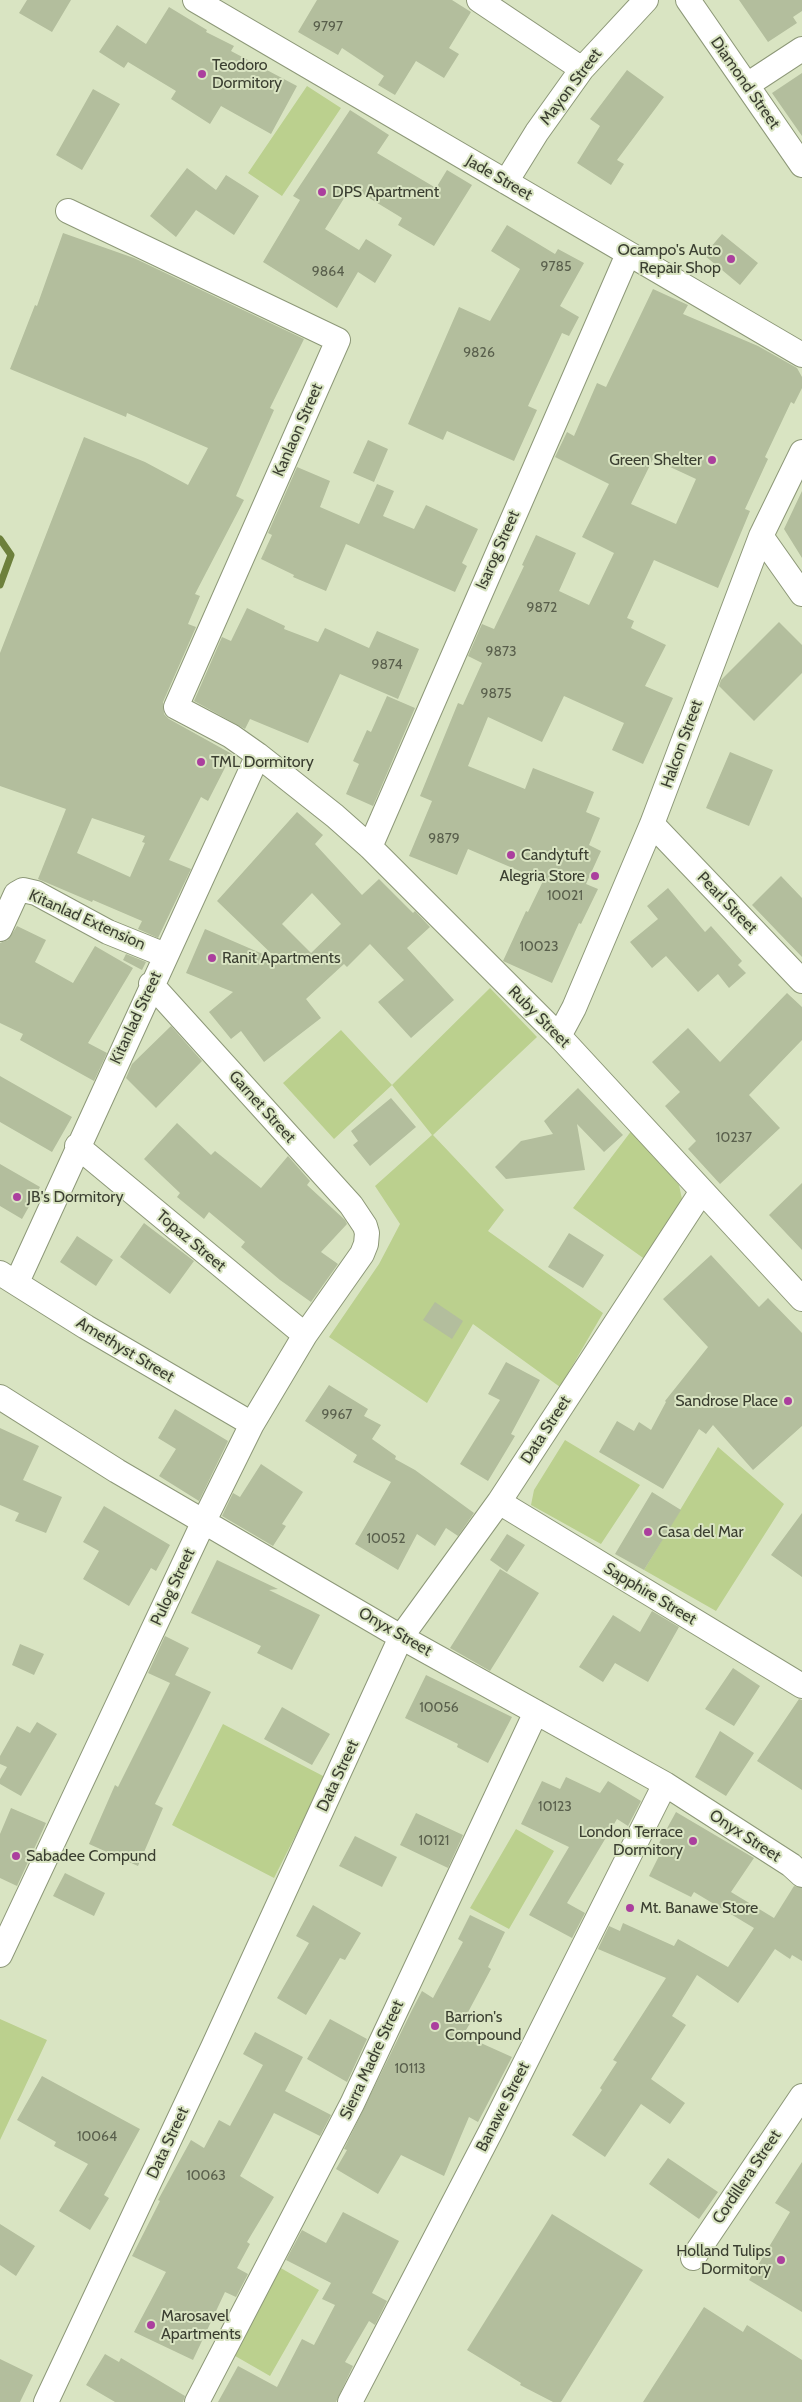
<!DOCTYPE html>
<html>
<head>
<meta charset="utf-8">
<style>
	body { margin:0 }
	canvas { display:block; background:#d9e4c2 }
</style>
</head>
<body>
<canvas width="802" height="2402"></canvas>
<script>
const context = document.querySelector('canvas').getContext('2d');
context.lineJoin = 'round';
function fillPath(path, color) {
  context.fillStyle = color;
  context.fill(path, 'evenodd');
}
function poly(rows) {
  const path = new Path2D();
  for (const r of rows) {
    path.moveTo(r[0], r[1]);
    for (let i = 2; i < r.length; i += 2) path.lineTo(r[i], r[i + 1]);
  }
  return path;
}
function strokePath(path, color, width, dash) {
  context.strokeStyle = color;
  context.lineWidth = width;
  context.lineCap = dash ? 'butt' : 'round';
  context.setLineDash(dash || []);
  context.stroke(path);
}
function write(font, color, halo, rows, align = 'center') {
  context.font = font + ' Cabin,sans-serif';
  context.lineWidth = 4;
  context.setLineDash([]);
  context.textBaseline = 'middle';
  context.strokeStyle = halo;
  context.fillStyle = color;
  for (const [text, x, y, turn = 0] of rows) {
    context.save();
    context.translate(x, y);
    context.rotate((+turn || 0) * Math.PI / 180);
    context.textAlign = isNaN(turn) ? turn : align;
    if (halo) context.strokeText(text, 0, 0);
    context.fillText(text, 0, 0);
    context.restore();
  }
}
fillPath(poly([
	[307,86,341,108,282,196,248,173],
	[490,988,537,1037,433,1135,504,1210,488,1231,603,1313,560,1387,473,1324,427,1403,329,1337,379,1264,400,1224,375,1186,432,1135,392,1085,334,1139,283,1083,341,1030,392,1085],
	[632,1130,679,1185,682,1199,646,1260,573,1208],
	[565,1440,640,1485,601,1544,531,1505,534,1490],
	[718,1447,784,1504,716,1611,644,1570],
	[223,1724,325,1777,274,1878,172,1825],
	[516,1829,554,1851,509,1929,470,1908],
	[0,2019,47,2040,0,2140],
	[279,2267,319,2290,270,2376,230,2353]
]), '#bbd08e');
strokePath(poly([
	[0,539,11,555,0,585]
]), '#6d803c', 7);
fillPath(poly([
	[27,0,71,0,52,32,19,13],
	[317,0,452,0,471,12,449,48,459,54,444,78,416,61,395,95,378,85,384,76,342,48,338,55,298,32],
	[739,0,802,0,802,11,793,17,797,23,768,42],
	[169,7,207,30,206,32,234,46,231,51,297,86,271,134,221,106,210,124,171,99,176,91,128,62,124,68,99,52,117,25,146,44],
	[627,70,664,97,617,160,624,164,611,185,577,163,600,126,590,119],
	[802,73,802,136,772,93],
	[93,89,120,104,82,170,56,155],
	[350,110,389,135,377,153,436,188,447,170,472,185,434,246,398,225,402,218,351,187,325,229,359,250,366,239,392,255,375,283,358,272,337,308,263,262,300,200,293,196],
	[187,168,216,190,226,175,259,196,234,235,196,210,176,237,150,216],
	[507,225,555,254,558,249,584,263,560,306,579,317,569,336,562,333,528,406,537,410,514,461,447,431,443,440,408,424,459,307,490,321,520,269,491,251],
	[63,233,134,258,304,339,270,408,274,410,236,496,244,500,195,594,200,596,188,624,196,627,163,702,164,714,169,719,232,754,208,801,201,797,169,860,191,869,158,938,138,929,142,921,93,900,92,902,38,879,66,809,0,786,0,653,84,437,145,462,188,485,208,448,127,413,126,417,10,369,35,305,37,306],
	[92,818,145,836,142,842,145,843,130,877,77,853],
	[722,234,758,263,740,285,704,255],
	[653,289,688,305,683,314,758,346,797,368,802,377,802,388,794,404,791,402,765,457,768,459,745,509,750,511,718,588,654,560,627,618,634,621,631,628,666,645,645,686,673,698,643,764,612,750,624,723,564,696,542,742,488,717,468,766,525,789,533,768,594,792,586,812,600,818,589,845,601,851,586,884,598,889,581,924,579,923,552,983,503,961,526,911,528,912,543,881,468,849,457,875,409,856,432,801,420,796,458,703,463,705,482,663,468,656,482,624,494,629,524,566,522,565,536,535,576,553,559,591,589,605,614,553,582,537,609,484,555,457,567,432,574,436,597,383,606,387],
	[653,459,696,479,676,524,631,504],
	[368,440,388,449,374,482,353,473],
	[297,467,330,481,320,507,359,524,377,484,394,491,383,516,414,529,426,505,478,529,462,563,467,566,455,592,346,544,326,591,293,577,294,575,261,559,272,535,268,533],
	[802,491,802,558,784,529],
	[247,608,285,626,284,629,318,642,325,628,369,648,377,631,419,649,398,699,340,674,308,743,250,719,245,729,194,701,222,637,231,641],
	[779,622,802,645,802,673,754,721,719,686,721,680],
	[387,696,415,708,373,806,346,794,359,764,353,761,367,730,371,732],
	[730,752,773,770,749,826,706,808],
	[297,812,323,835,315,844,362,895,379,879,413,913,415,911,430,927,407,948,454,1000,411,1038,378,1002,404,980,370,944,347,967,344,964,306,999,321,1018,264,1062,241,1031,231,1039,209,1012,233,992,186,973,205,929,279,961,217,901],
	[312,893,341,924,311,953,282,924],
	[781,876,802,898,802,957,752,905],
	[668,888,705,932,711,926,742,961,738,965,746,973,729,988,718,974,698,992,666,956,652,968,630,942,658,919,647,906],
	[17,926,46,940,35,962,73,983,95,946,133,968,88,1043,107,1053,94,1081,20,1040,23,1034,0,1023,0,943,8,940],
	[126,954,146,962,142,970,123,960],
	[787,993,802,1007,802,1040,749,1095,780,1128,720,1184,688,1149,696,1141,665,1106,680,1092,652,1062,688,1028,720,1062],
	[171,1026,202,1061,156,1108,126,1078,132,1064],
	[0,1076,72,1117,52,1152,0,1122],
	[578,1088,623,1135,604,1152,577,1124,585,1170,506,1179,495,1167,521,1141,553,1134,544,1121],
	[391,1098,416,1127,370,1166,353,1145,358,1141,351,1131],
	[177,1123,211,1155,215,1151,261,1188,288,1156,310,1181,307,1185,345,1220,347,1224,321,1252,338,1264,311,1302,280,1280,241,1247,245,1242,209,1212,204,1219,177,1197,180,1193,144,1159],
	[0,1164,40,1187,22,1219,0,1206],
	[802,1183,802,1250,769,1215],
	[144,1223,194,1261,170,1294,120,1257],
	[569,1233,604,1255,583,1288,548,1267],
	[77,1236,113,1260,96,1286,60,1262],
	[711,1255,759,1307,768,1298,802,1333,802,1426,753,1470,713,1425,706,1434,699,1429,663,1489,599,1452,617,1421,634,1431,639,1422,651,1430,666,1402,665,1401,708,1347,663,1299],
	[435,1302,463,1321,452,1339,423,1320],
	[506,1362,540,1380,511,1434,515,1436,488,1481,460,1464,500,1400,488,1394],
	[329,1385,368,1409,364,1416,381,1425,372,1439,396,1456,395,1459,415,1470,474,1513,458,1536,446,1528,435,1546,417,1534,398,1570,355,1544,391,1482,353,1462,357,1455,305,1421],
	[175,1409,228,1441,199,1501,159,1476,176,1449,158,1438],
	[0,1428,39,1446,23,1480,62,1497,46,1533,15,1521,19,1513,0,1505],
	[261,1464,303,1492,282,1524,286,1526,273,1546,222,1516,233,1493,240,1497],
	[652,1492,681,1510,644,1570,615,1554],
	[104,1506,170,1545,156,1571,151,1568,129,1606,83,1579,99,1551,83,1542],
	[802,1513,802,1577,771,1555],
	[507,1534,525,1545,507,1572,490,1560],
	[217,1560,278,1589,269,1590,320,1615,292,1670,257,1653,261,1646,191,1613],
	[500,1569,539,1593,490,1671,450,1648],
	[652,1611,679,1627,648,1682,615,1663,603,1682,579,1667,613,1615,640,1632],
	[165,1636,189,1648,175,1675,211,1692,155,1804,163,1808,138,1866,89,1844,115,1785,118,1787,170,1683,148,1673],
	[20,1644,44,1654,34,1675,12,1665],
	[733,1668,760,1686,734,1726,705,1709],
	[426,1675,512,1717,488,1763,457,1747,458,1744,405,1718],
	[799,1699,802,1700,802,1790,757,1761],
	[282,1707,330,1734,312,1765,264,1739],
	[37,1722,57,1734,21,1796,0,1784,0,1779,7,1767,0,1764,0,1756,17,1726,30,1733],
	[720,1731,754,1753,726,1796,695,1777],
	[566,1777,600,1793,608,1781,641,1801,628,1826,617,1819,567,1903,585,1913,572,1938,529,1915,569,1847,521,1824,542,1781,560,1789],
	[11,1808,46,1823,17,1886,0,1878,0,1834],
	[676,1812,754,1858,731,1892,774,1918,794,1886,802,1888,802,1961,792,1955,790,1959,775,1949,738,2003,697,1975,672,2016,686,2025,651,2079,685,2103,670,2124,641,2104,605,2157,572,2135,602,2090,600,2088,617,2062,613,2060,666,1978,598,1949,609,1926,620,1931,623,1923,674,1946,678,1939,728,1967,754,1928,694,1892,691,1897,649,1876,664,1846,659,1843],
	[416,1813,463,1835,448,1868,400,1845],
	[355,1836,397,1857,382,1887,339,1866],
	[65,1873,105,1893,94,1916,53,1896],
	[313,1905,361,1933,345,1960,340,1958,306,2015,277,1998,309,1943,296,1936],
	[470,1915,505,1932,488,1967,491,1969,466,2016,472,2020,463,2035,512,2057,478,2122,469,2117,444,2176,401,2155,378,2194,336,2169,347,2150,344,2149,412,2010,422,1991,433,1998,463,1942,458,1939],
	[330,2019,367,2039,347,2082,307,2059],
	[255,2032,303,2057,285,2091,331,2115,320,2136,274,2113,240,2176,274,2197,247,2242,250,2244,237,2268,248,2274,236,2297,225,2292,193,2360,134,2332,166,2272,132,2256,160,2201,158,2200,191,2140,204,2148,219,2120,230,2126,263,2065,243,2054],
	[42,2076,140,2129,104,2195,109,2198,90,2230,59,2211,88,2164,54,2146,56,2142,17,2120],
	[668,2158,718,2192,699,2219,649,2184],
	[802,2162,802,2312,749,2280,790,2212,775,2203],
	[343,2212,399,2241,372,2293,387,2301,375,2325,369,2321,345,2362,353,2366,336,2402,218,2402,238,2366,277,2387,302,2339,314,2345,335,2305,322,2299,331,2283,286,2260,302,2230,326,2243],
	[552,2214,643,2270,561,2402,553,2402,520,2385,521,2383,467,2350],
	[0,2224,35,2246,16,2276,0,2265],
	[704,2307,743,2332,747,2325,802,2360,802,2402,643,2402],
	[105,2354,119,2362,121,2358,185,2396,183,2402,115,2402,86,2385],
	[0,2359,33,2375,20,2402,0,2402]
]), '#b3be9d');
const street = poly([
	[195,0,802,355],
	[479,0,582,69],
	[688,0,802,165],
	[747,85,802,49],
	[506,182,537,132,582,69,646,0],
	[68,211,338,340,176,707,231,736,258,755,335,816,370,847,559,1036,802,1299],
	[761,536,802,594],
	[652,824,802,981],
	[370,847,628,254],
	[0,929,16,894,23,890,36,893,108,932,165,955],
	[559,1036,574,1008,652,824,761,536,802,452],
	[77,1146,305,1335],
	[0,1273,86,1327,252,1424],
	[17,1282,258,755],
	[0,1397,117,1471,401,1637,665,1784,791,1865,802,1875],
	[499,1502,802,1686],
	[0,1955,204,1521,252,1424,305,1335,362,1254,366,1244,367,1233,365,1226,351,1205,151,984],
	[693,2258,802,2096],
	[46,2402,213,2047,401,1637,499,1502,702,1191],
	[197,2402,352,2104,536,1712],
	[350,2402,492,2129,665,1784]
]);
strokePath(street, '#8d9878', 26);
strokePath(street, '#fff', 24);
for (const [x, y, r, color] of [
	[202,74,5,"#ab3f9e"],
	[322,192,5,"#ab3f9e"],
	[731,259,5,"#ab3f9e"],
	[712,460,5,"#ab3f9e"],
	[201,762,5,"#ab3f9e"],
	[511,855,5,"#ab3f9e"],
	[595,876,5,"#ab3f9e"],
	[212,958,5,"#ab3f9e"],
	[17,1197,5,"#ab3f9e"],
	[788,1401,5,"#ab3f9e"],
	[648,1532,5,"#ab3f9e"],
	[693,1841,5,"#ab3f9e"],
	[16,1856,5,"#ab3f9e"],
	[630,1908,5,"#ab3f9e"],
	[435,2026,5,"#ab3f9e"],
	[781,2260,5,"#ab3f9e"],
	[151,2325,5,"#ab3f9e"]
]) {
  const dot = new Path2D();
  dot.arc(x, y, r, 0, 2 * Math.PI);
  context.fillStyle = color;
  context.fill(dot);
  strokePath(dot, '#d9e4c2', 2);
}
write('14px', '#595f4c', null, [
	["9797",328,27],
	["9785",556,267],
	["9864",328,272],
	["9826",479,353],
	["9872",542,608],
	["9873",501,652],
	["9874",387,665],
	["9875",496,694],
	["9879",444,839],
	["10021",565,896],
	["10023",539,947],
	["10237",734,1138],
	["9967",337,1415],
	["10052",386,1539],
	["10056",439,1708],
	["10123",555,1807],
	["10121",434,1841],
	["10113",410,2069],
	["10064",97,2137],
	["10063",206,2176]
]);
write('16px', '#3b3f31', '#d9e4c2', [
	["Teodoro",212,65],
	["Dormitory",212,83],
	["DPS Apartment",332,192],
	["Ocampo's Auto",721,250,"right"],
	["Repair Shop",721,268,"right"],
	["Green Shelter",702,460,"right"],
	["TML Dormitory",211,762],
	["Candytuft",521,855],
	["Alegria Store",585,876,"right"],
	["Ranit Apartments",222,958],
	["JB's Dormitory",27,1197],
	["Sandrose Place",778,1401,"right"],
	["Casa del Mar",658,1532],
	["London Terrace",683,1832,"right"],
	["Dormitory",683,1850,"right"],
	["Sabadee Compund",26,1856],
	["Mt. Banawe Store",640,1908],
	["Barrion's",445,2017],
	["Compound",445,2035],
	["Holland Tulips",771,2251,"right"],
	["Dormitory",771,2269,"right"],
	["Marosavel",161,2316],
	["Apartments",161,2334]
], 'left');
write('16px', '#3b3f31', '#d9e4c2', [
	["Diamond Street",745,83,55],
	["Mayon Street",571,87,-53],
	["Jade Street",499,178,30],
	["Kanlaon Street",298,430,-66],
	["Isarog Street",498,550,-66],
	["Halcon Street",682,744,-70],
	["Pearl Street",727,903,46],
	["Kitanlad Extension",87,920,24],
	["Ruby Street",539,1017,45],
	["Kitanlad Street",136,1018,-65],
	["Garnet Street",262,1107,48],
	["Topaz Street",191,1241,40],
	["Amethyst Street",125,1350,31],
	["Data Street",546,1430,-57],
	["Pulog Street",173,1587,-65],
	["Sapphire Street",650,1594,31],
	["Onyx Street",395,1632,30],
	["Data Street",338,1776,-65],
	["Onyx Street",745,1836,33],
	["Sierra Madre Street",372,2060,-65],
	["Banawe Street",503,2107,-63],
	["Data Street",168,2143,-65],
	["Cordillera Street",747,2177,-56]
]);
</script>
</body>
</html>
